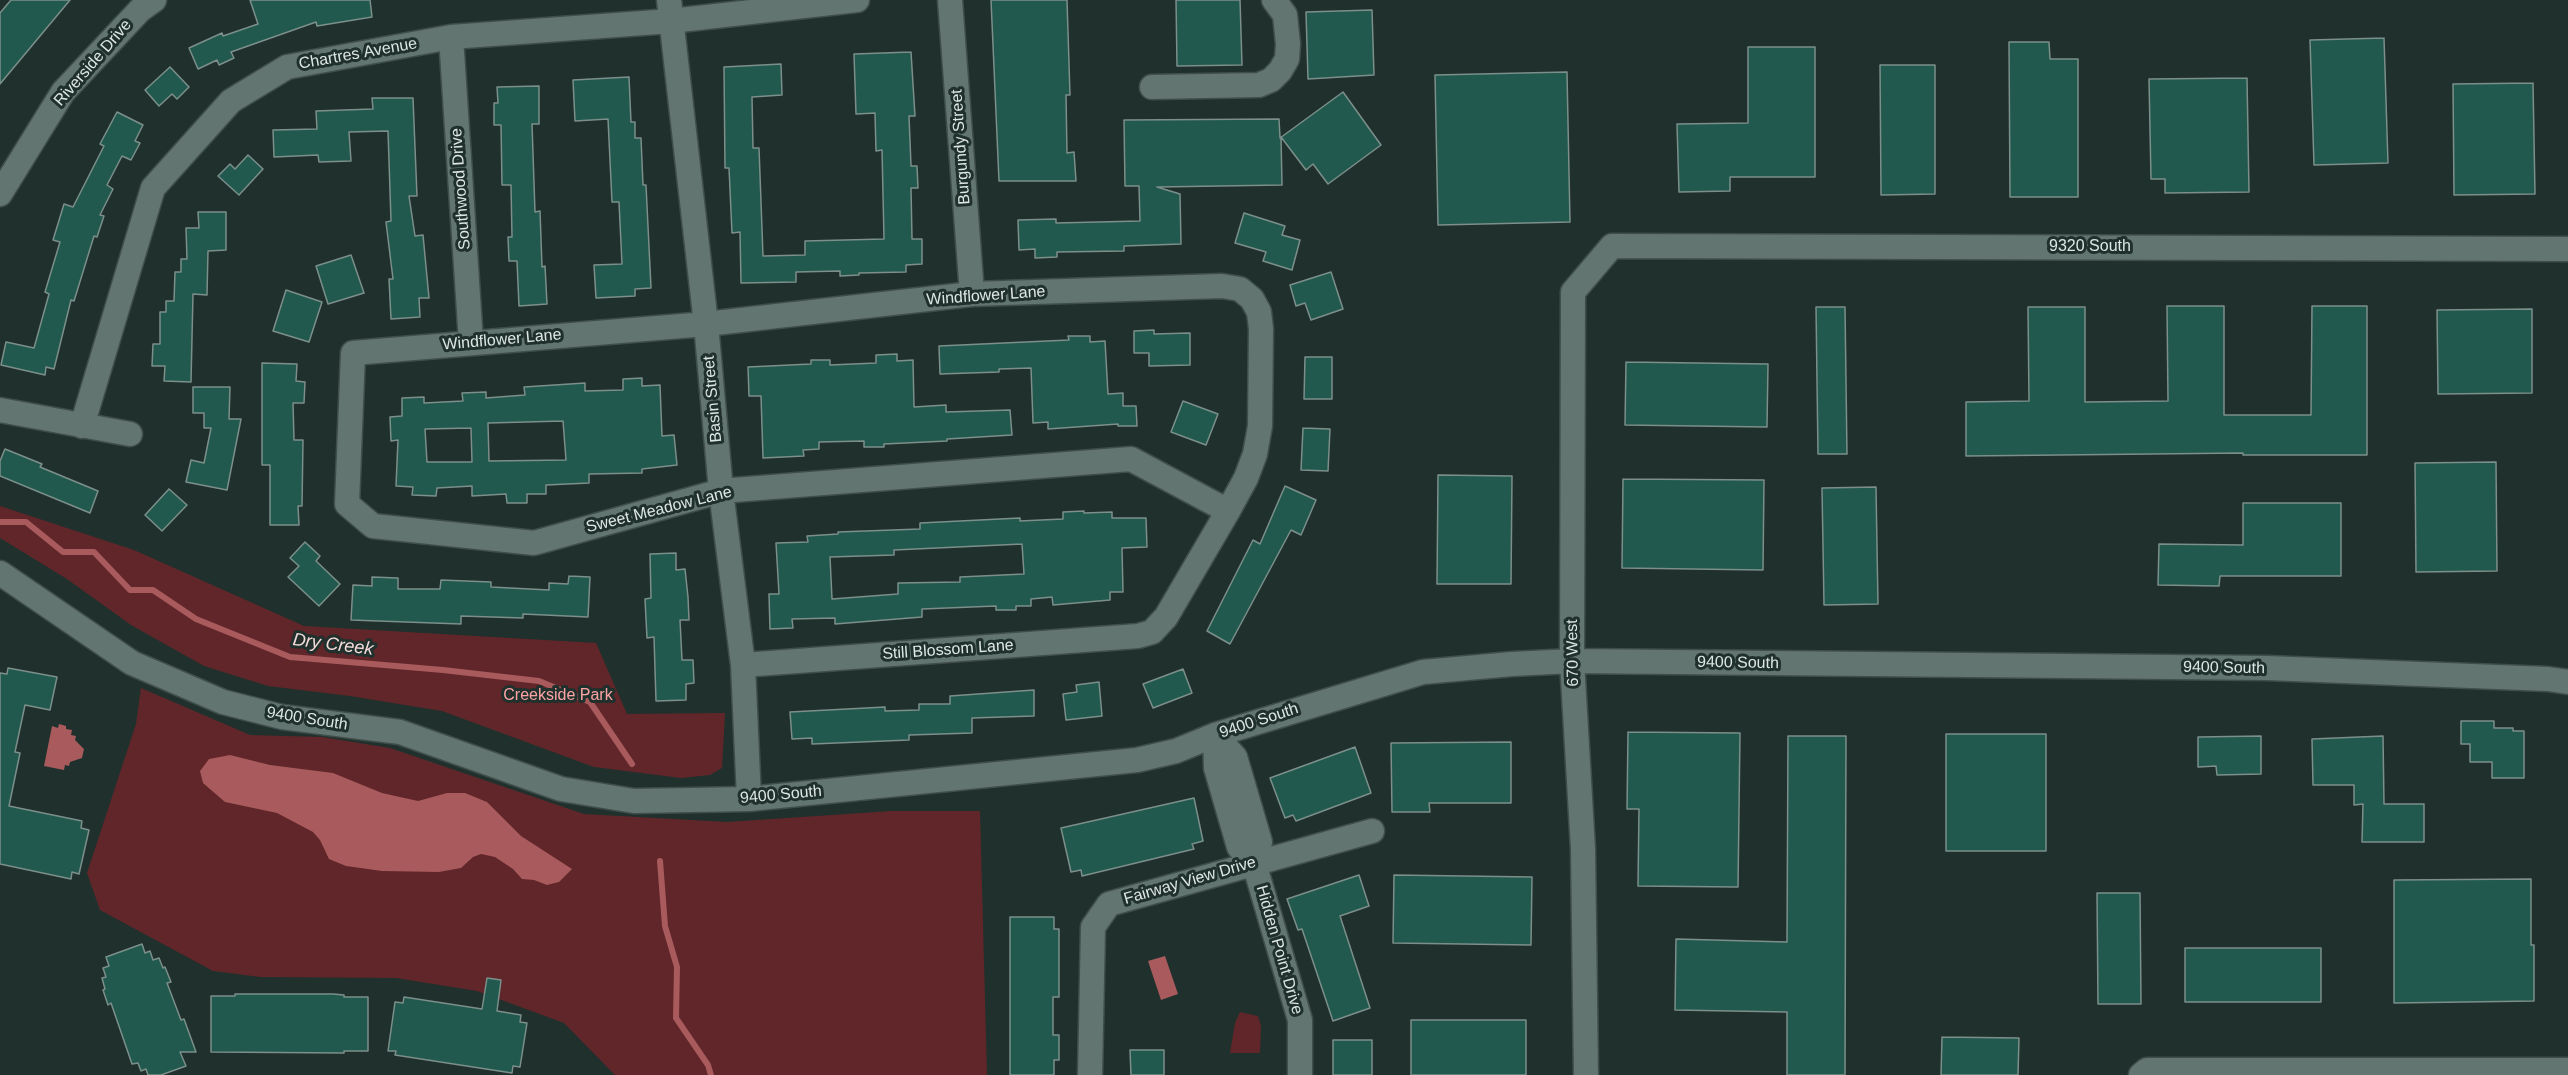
<!DOCTYPE html>
<html>
<head>
<meta charset="utf-8">
<style>
	body { margin:0 }
	canvas { display:block; background:#20302c }
</style>
</head>
<body>
<canvas width="2568" height="1075"></canvas>
<script>
const context = document.querySelector('canvas').getContext('2d');
context.lineJoin = 'round';
function fillPath(path, color) {
  context.fillStyle = color;
  context.fill(path, 'evenodd');
}
function poly(rows) {
  const path = new Path2D();
  for (const r of rows) {
    path.moveTo(r[0], r[1]);
    for (let i = 2; i < r.length; i += 2) path.lineTo(r[i], r[i + 1]);
  }
  return path;
}
function strokePath(path, color, width, dash) {
  context.strokeStyle = color;
  context.lineWidth = width;
  context.lineCap = dash ? 'butt' : 'round';
  context.setLineDash(dash || []);
  context.stroke(path);
}
function write(font, color, halo, rows, align = 'center') {
  context.font = font + ' Arial,sans-serif';
  context.lineWidth = 6;
  context.setLineDash([]);
  context.textBaseline = 'middle';
  context.strokeStyle = halo;
  context.fillStyle = color;
  for (const [text, x, y, turn = 0] of rows) {
    context.save();
    context.translate(x, y);
    context.rotate((+turn || 0) * Math.PI / 180);
    context.textAlign = isNaN(turn) ? turn : align;
    if (halo) context.strokeText(text, 0, 0);
    context.fillText(text, 0, 0);
    context.restore();
  }
}
fillPath(poly([
	[0,506,134,550,304,626,596,643,627,714,725,713,722,768,710,775,681,778,594,767,442,711,350,696,268,686,204,666,131,625,67,579,0,538],
	[141,688,250,735,322,737,390,748,584,814,727,822,892,811,980,811,987,1075,615,1075,564,1023,477,991,396,978,260,977,213,971,100,910,87,873,136,724],
	[1240,1012,1258,1016,1261,1026,1260,1053,1230,1053,1235,1023]
]), '#602629');
fillPath(poly([
	[59,724,66,726,66,729,72,730,71,735,76,736,75,740,84,749,82,758,70,762,69,766,65,765,64,770,44,766,52,726,58,728],
	[230,755,270,765,333,773,382,793,418,801,447,793,465,793,487,802,521,836,572,869,559,882,547,885,534,880,522,879,513,869,495,857,481,854,473,857,461,868,439,872,382,871,346,866,329,859,320,840,313,832,277,813,225,802,203,783,200,771,209,759],
	[1165,956,1178,994,1161,1000,1148,961]
]), '#a85a5c');
strokePath(poly([
	[0,522,26,522,63,552,94,552,130,590,153,590,196,619,290,657,443,670,539,681,590,702,632,764],
	[660,861,665,926,677,967,676,1018,708,1065,711,1075]
]), '#a85a5c', 6);
const building = poly([
	[11,0,70,0,0,84,0,13,11,0],
	[250,0,370,0,372,17,317,26,316,22,231,52,234,58,219,65,217,60,198,69,189,48,222,33,223,36,258,24,250,0],
	[991,0,1067,0,1070,95,1066,95,1067,153,1074,152,1076,181,999,181,991,0],
	[1176,0,1240,0,1242,65,1177,66,1176,0],
	[1372,10,1374,75,1308,79,1306,12,1372,10],
	[2384,38,2388,163,2314,165,2310,40,2384,38],
	[2009,42,2049,42,2050,59,2078,59,2078,197,2010,197,2009,42],
	[1748,47,1815,47,1815,177,1730,177,1730,191,1679,192,1677,124,1748,123,1748,47],
	[911,52,915,116,909,116,911,166,917,166,918,188,911,188,912,239,922,239,922,264,906,265,906,272,859,273,859,275,840,276,840,271,796,272,796,282,741,283,740,232,732,233,729,168,725,168,724,67,781,64,782,95,752,97,753,148,759,148,763,256,805,255,805,241,884,239,882,150,876,151,875,113,856,114,854,54,911,52],
	[1880,65,1935,65,1935,194,1881,195,1880,65],
	[170,67,189,87,177,99,172,94,159,106,145,90,170,67],
	[1567,72,1570,222,1438,225,1435,75,1567,72],
	[629,77,631,122,635,122,635,138,641,138,643,185,646,185,651,288,635,289,635,296,596,298,594,265,622,264,619,202,612,202,608,119,575,121,573,80,629,77],
	[2247,78,2249,192,2165,193,2165,179,2151,179,2149,79,2247,78],
	[2533,83,2535,194,2454,195,2453,84,2533,83],
	[539,86,539,124,532,124,535,212,540,211,542,267,545,266,547,304,519,306,517,261,509,261,508,237,512,237,511,185,502,185,501,125,494,125,494,103,498,103,497,87,539,86],
	[1343,92,1381,145,1328,184,1313,164,1306,170,1281,137,1282,185,1157,187,1180,194,1181,244,1124,246,1124,251,1057,252,1057,257,1035,258,1035,249,1019,250,1018,220,1056,219,1056,223,1140,221,1139,186,1125,186,1124,120,1279,119,1280,138,1343,92],
	[372,98,413,98,417,196,409,196,415,236,423,235,429,298,419,298,420,317,391,319,389,279,393,279,386,222,391,221,388,131,349,132,351,161,319,162,318,155,274,157,273,130,317,129,316,111,373,109,372,98],
	[117,112,143,125,135,141,140,143,131,160,122,156,107,185,113,189,100,215,104,216,97,237,94,236,74,301,71,300,54,369,46,367,45,375,1,365,6,342,34,348,49,294,45,292,60,242,53,240,64,204,73,207,104,146,100,144,117,112],
	[248,155,263,169,239,195,218,176,230,164,235,169,248,155],
	[198,212,226,212,226,250,208,251,207,295,193,294,191,382,164,381,165,366,152,366,153,344,160,344,160,312,166,312,166,301,174,301,175,272,181,272,181,259,187,259,186,228,199,228,198,212],
	[1244,213,1285,226,1282,235,1300,240,1292,270,1263,261,1266,252,1235,243,1244,213],
	[351,255,364,293,328,304,316,266,351,255],
	[1331,272,1343,309,1311,320,1305,303,1296,306,1290,285,1331,272],
	[286,290,322,302,309,342,273,331,286,290],
	[2167,306,2224,306,2224,415,2311,415,2312,306,2367,306,2367,455,2243,455,2243,453,1966,456,1966,402,2029,401,2028,307,2085,307,2085,402,2168,401,2167,306],
	[1816,307,1845,307,1847,454,1818,454,1816,307],
	[2532,309,2532,393,2438,394,2437,310,2532,309],
	[1154,330,1154,334,1190,333,1190,365,1149,366,1149,353,1134,353,1134,331,1154,330],
	[1068,336,1090,336,1090,342,1105,341,1108,394,1123,393,1123,406,1136,406,1137,426,1118,426,1118,424,1048,429,1048,422,1033,423,1031,368,999,369,999,372,940,374,939,346,1069,340,1068,336],
	[897,354,897,361,913,360,914,407,946,405,946,412,1010,410,1012,435,947,439,947,441,884,444,884,447,864,447,864,441,819,442,819,449,803,450,804,456,763,458,761,396,749,396,748,367,811,364,811,360,830,360,830,365,876,363,876,355,897,354],
	[1305,357,1332,357,1332,399,1304,399,1305,357],
	[1626,362,1768,364,1767,427,1625,425,1626,362],
	[262,363,297,364,296,381,305,382,304,403,293,403,294,440,303,440,302,506,298,506,299,525,270,525,270,465,262,465,262,363],
	[642,378,642,386,660,385,662,436,674,435,677,465,642,469,642,473,589,474,589,483,546,485,546,494,527,494,527,503,507,503,506,494,472,496,472,486,437,488,436,496,412,495,413,487,396,486,398,440,391,441,390,417,402,416,402,398,424,397,424,403,463,401,462,393,486,392,486,398,525,395,524,387,585,383,585,391,623,390,623,379,642,378],
	[563,421,566,460,489,461,488,423,563,421],
	[471,428,472,462,427,462,425,429,471,428],
	[193,387,230,387,229,419,241,419,227,490,186,482,191,460,204,463,211,428,204,428,204,413,193,413,193,387],
	[1183,401,1218,414,1206,445,1171,432,1183,401],
	[1303,428,1330,429,1328,471,1301,470,1303,428],
	[5,449,42,464,40,467,98,491,90,513,0,476,0,461,5,449],
	[2496,462,2497,571,2416,572,2415,463,2496,462],
	[1438,475,1512,476,1511,584,1437,584,1438,475],
	[1623,479,1764,480,1763,570,1622,568,1623,479],
	[1285,486,1316,500,1301,535,1291,530,1230,644,1207,631,1253,540,1260,544,1285,486],
	[1876,487,1878,604,1824,605,1822,488,1876,487],
	[169,489,187,505,162,531,145,515,169,489],
	[2243,503,2341,503,2341,576,2220,576,2219,586,2158,585,2159,544,2243,545,2243,503],
	[1084,511,1084,513,1112,512,1112,518,1146,518,1147,547,1122,548,1123,592,1110,592,1110,600,1053,605,1052,597,1031,599,1031,606,1016,606,1016,610,996,610,996,606,922,609,922,617,835,624,835,618,792,619,793,628,770,629,769,594,779,594,776,543,808,542,807,536,838,534,838,532,920,529,920,523,1020,518,1020,521,1063,519,1063,512,1084,511],
	[1022,544,1024,574,960,577,960,582,898,583,898,594,832,599,830,557,894,555,894,550,1022,544],
	[305,542,320,556,316,561,340,584,319,606,288,577,299,566,290,558,305,542],
	[676,553,676,570,685,569,688,597,689,620,680,620,682,660,693,660,694,683,686,684,686,700,656,701,654,637,647,638,645,599,651,598,650,554,676,553],
	[569,576,590,577,588,617,523,614,523,618,461,616,461,624,351,620,353,585,372,586,372,577,398,578,398,589,440,589,441,580,491,582,491,587,549,590,549,583,568,584,569,576],
	[8,668,57,677,50,710,25,705,15,752,20,753,9,806,82,821,81,828,89,830,79,874,72,872,71,879,0,864,0,673,7,674,8,668],
	[1183,669,1192,693,1153,708,1143,684,1183,669],
	[1099,682,1102,716,1066,720,1063,694,1077,692,1076,685,1099,682],
	[1034,690,1034,716,972,718,972,733,909,735,909,740,812,744,812,738,792,739,790,712,885,707,885,711,919,710,919,704,950,704,950,696,1034,690],
	[2461,721,2494,721,2494,728,2513,728,2513,731,2524,731,2524,778,2492,778,2492,762,2470,762,2470,744,2461,744,2461,721],
	[1628,732,1740,733,1738,887,1638,886,1639,809,1627,809,1628,732],
	[1946,734,2046,734,2046,851,1946,851,1946,734],
	[1788,736,1846,736,1845,1075,1787,1075,1787,1012,1675,1010,1676,939,1787,942,1788,736],
	[2261,736,2261,774,2217,775,2216,766,2198,767,2198,737,2261,736],
	[2383,736,2384,804,2424,804,2424,842,2362,842,2363,804,2354,805,2354,785,2313,785,2312,739,2383,736],
	[1511,742,1511,803,1429,803,1430,812,1392,812,1391,743,1511,742],
	[1355,747,1371,793,1296,821,1293,815,1285,818,1270,778,1355,747],
	[1194,798,1203,841,1192,844,1194,849,1082,876,1081,870,1071,872,1061,828,1194,798],
	[1359,875,1369,906,1340,916,1370,1008,1333,1021,1302,929,1298,930,1287,899,1359,875],
	[1394,875,1532,877,1531,945,1393,943,1394,875],
	[2531,879,2531,945,2534,945,2534,1001,2394,1003,2394,880,2531,879],
	[2097,893,2140,893,2141,1004,2098,1004,2097,893],
	[1010,917,1054,917,1054,929,1059,929,1059,997,1053,997,1053,1035,1059,1035,1059,1060,1054,1060,1054,1075,1010,1075,1010,917],
	[142,944,145,953,150,951,153,960,159,958,163,968,165,967,171,982,167,983,181,1020,184,1019,196,1052,180,1052,186,1066,161,1075,148,1075,146,1069,141,1071,138,1063,132,1064,111,1003,108,1005,103,990,105,989,102,978,106,977,103,968,109,966,106,957,142,944],
	[2185,948,2321,948,2321,1002,2185,1002,2185,948],
	[487,978,501,980,497,1011,521,1015,520,1022,527,1023,520,1067,513,1066,512,1073,395,1055,396,1051,388,1051,395,1002,403,1003,404,997,482,1009,487,978],
	[235,994,333,994,344,995,344,997,368,997,368,1051,344,1051,344,1053,211,1052,211,996,235,996,235,994],
	[1411,1020,1526,1020,1526,1075,1411,1075,1411,1020],
	[1942,1037,2019,1038,2018,1075,1941,1075,1942,1037],
	[1333,1040,1372,1040,1372,1075,1333,1075,1333,1040],
	[1130,1050,1164,1050,1164,1075,1131,1075,1130,1050]
]);
fillPath(building, '#21594e');
strokePath(building, '#7c8f8a', 1.5);
const minor = poly([
	[669,0,706,324,721,491,743,665,749,799],
	[950,0,972,294],
	[451,37,471,342],
	[1152,87,1259,85,1271,80,1280,71,1287,59,1288,44,1285,15,1274,0],
	[0,194,63,92,140,10,154,0],
	[0,410,130,434],
	[82,426,153,188,231,101,287,67,451,37,671,21,857,0],
	[0,573,132,663,223,702,282,717,400,732,561,789,634,801,749,799,1137,760,1176,751,1215,735,1423,672,1512,664,1572,661,2267,668,2548,679,2568,682],
	[743,665,1138,636,1152,632,1166,617,1228,511,1246,478,1255,454,1260,426,1261,329,1259,312,1252,299,1240,289,1222,286,972,294,706,324,353,353,347,504,373,526,534,543,721,491,1131,459,1228,511],
	[1215,735,1216,768,1239,847,1254,863,1300,1020,1300,1075],
	[1215,735,1235,757,1260,842,1254,863],
	[1090,1075,1093,927,1109,904,1372,831],
	[1586,1075,1583,849,1572,661,1573,292,1612,246,2568,249],
	[2141,1075,2147,1070,2568,1070]
]);
strokePath(minor, '#404e4b', 27);
strokePath(minor, '#637570', 24);
write('16px', '#dce6e3', '#20302c', [
	["Chartres Avenue",358,54,-10],
	["Riverside Drive",93,63,-49],
	["Burgundy Street",961,147,-94],
	["Southwood Drive",461,189,-94],
	["9320 South",2090,247],
	["Windflower Lane",986,296,-4],
	["Windflower Lane",502,340,-5],
	["Basin Street",713,399,-95],
	["Sweet Meadow Lane",659,510,-14],
	["Still Blossom Lane",948,650,-4],
	["670 West",1573,653,-91],
	["9400 South",1738,663,1],
	["9400 South",2224,668,1],
	["9400 South",307,719,9],
	["9400 South",1259,721,-18],
	["9400 South",781,795,-5],
	["Fairway View Drive",1190,881,-16],
	["Hidden Point Drive",1279,950,74]
]);
write('16px', '#fda3a4', '#20302c', [
	["Creekside Park",558,696]
]);
write('italic 18px', '#f3dbda', '#20302c', [
	["Dry Creek",333,645,7]
]);
</script>
</body>
</html>
